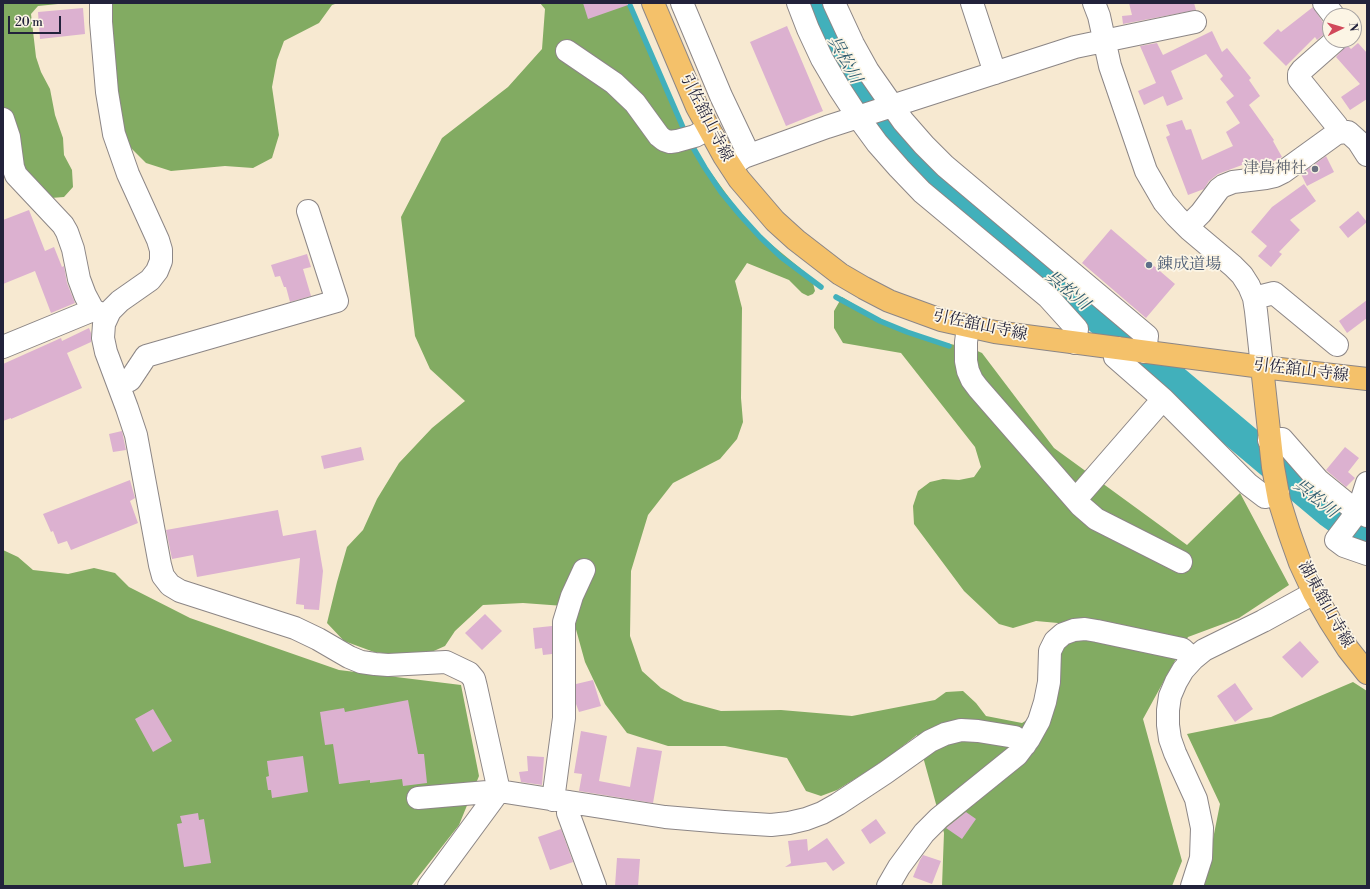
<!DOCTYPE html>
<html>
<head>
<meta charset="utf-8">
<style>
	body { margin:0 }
	#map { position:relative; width:1370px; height:889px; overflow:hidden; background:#f7e9d1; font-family:"Libre Bodoni",serif }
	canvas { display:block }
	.frame { position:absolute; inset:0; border:4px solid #22223b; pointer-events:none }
	.north { position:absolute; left:1322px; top:8px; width:40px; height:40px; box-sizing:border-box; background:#fcf5e5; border:1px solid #a5a1a1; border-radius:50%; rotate:85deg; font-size:11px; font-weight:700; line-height:16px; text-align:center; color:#22223b }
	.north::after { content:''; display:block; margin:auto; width:14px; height:18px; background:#d1495b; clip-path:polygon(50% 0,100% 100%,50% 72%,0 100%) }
	.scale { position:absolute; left:8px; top:16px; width:53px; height:18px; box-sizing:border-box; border:2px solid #22223b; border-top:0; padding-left:5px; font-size:12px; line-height:14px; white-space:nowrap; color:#22223b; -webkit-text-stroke:3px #fcf5e5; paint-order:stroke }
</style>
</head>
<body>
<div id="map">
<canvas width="1370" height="889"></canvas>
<div class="frame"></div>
<div class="north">N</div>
<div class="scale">20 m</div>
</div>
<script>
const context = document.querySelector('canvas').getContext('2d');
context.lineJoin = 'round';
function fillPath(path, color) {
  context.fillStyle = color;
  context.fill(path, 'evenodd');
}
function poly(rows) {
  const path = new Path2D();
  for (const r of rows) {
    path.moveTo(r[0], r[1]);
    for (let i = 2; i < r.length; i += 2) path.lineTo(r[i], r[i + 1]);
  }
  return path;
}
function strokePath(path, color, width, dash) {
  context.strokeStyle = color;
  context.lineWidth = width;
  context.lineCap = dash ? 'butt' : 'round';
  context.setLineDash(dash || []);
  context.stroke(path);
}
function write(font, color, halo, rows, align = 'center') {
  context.font = font + ' "Libre Bodoni","Noto Serif JP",serif';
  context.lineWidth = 3.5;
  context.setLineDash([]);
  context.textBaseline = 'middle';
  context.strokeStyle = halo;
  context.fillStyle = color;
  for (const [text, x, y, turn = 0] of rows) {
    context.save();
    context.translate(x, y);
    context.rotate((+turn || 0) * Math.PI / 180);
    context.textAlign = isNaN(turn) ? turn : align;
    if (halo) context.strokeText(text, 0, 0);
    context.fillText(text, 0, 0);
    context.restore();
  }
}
fillPath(poly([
	[3,3,68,3,38,6,31,14,36,57,41,72,50,89,55,115,63,138,64,155,72,170,73,187,64,197,51,198,25,177,3,112],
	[107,3,338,3,332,5,319,23,284,41,277,60,272,87,279,135,272,158,253,168,225,166,171,171,146,163,127,144,119,123],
	[540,3,631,3,671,97,689,136,706,166,744,218,766,240,806,273,813,283,815,291,813,294,808,296,802,293,789,280,747,263,735,281,742,308,741,398,743,422,737,439,720,459,673,483,648,515,631,571,630,636,642,671,661,688,684,701,721,711,781,710,852,716,935,700,946,692,963,691,976,703,986,716,1022,723,1045,709,1060,646,1058,623,1036,621,1013,628,999,624,964,591,914,524,913,506,918,491,930,482,943,479,959,480,974,477,981,467,975,447,901,353,843,343,834,328,834,311,842,297,867,312,904,330,937,341,973,349,982,353,1054,448,1187,545,1240,493,1289,585,1239,618,1188,637,1143,719,1182,861,1172,886,942,886,944,833,917,735,882,762,837,790,821,796,806,791,787,758,725,746,668,746,627,733,605,704,585,662,572,615,564,606,523,603,483,605,455,631,445,646,427,654,400,655,374,652,344,641,327,623,337,582,347,547,363,530,377,499,399,463,432,428,465,401,430,369,415,336,401,217,442,138,508,87,542,49,545,9],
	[3,550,18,557,33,570,68,574,94,568,115,573,129,587,190,618,339,670,461,685,479,776,459,825,411,886,3,886],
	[1353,682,1367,691,1367,886,1198,886,1209,859,1220,804,1187,734,1271,717]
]), '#82ab62');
strokePath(poly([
	[629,3,685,132],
	[691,144,705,168,721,192,740,215,760,237,781,257,821,287],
	[836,297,880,321,907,332,949,346]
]), '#41b0bb', 5.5);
strokePath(poly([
	[816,3,838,52,871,106,890,132,911,156,934,179,1330,512,1351,527,1367,535]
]), '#41b0bb', 32);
fillPath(poly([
	[583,3,628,3,628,5,588,19],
	[1129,3,1194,3,1196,10,1123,24,1122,16,1132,15],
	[1313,7,1324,24,1330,28,1330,29,1317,40,1315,37,1286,66,1263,43,1278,29,1281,32],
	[83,8,85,34,40,39,38,12],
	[787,26,823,111,786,126,750,42],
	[1212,31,1222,52,1227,48,1251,78,1249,80,1260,96,1249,105,1274,140,1273,141,1282,157,1266,165,1254,166,1250,162,1218,174,1209,181,1204,189,1188,195,1166,137,1170,135,1166,125,1182,120,1186,130,1191,129,1202,160,1233,146,1226,132,1240,123,1226,102,1234,96,1220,79,1223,76,1206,54,1171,71,1183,99,1167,106,1163,96,1144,105,1138,91,1156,83,1140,46,1157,43,1163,55],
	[1358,43,1367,53,1367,99,1350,110,1341,97,1360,84,1336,57,1347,45,1351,49],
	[1326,156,1334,172,1307,186,1301,174],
	[1304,184,1316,201,1290,220,1300,230,1279,252,1282,254,1271,267,1258,256,1267,246,1251,232,1272,207],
	[29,210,45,251,54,247,62,267,64,266,67,283,75,303,51,313,35,271,3,284,3,220],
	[1358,211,1367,222,1348,238,1339,227],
	[1111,229,1175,284,1146,318,1082,263],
	[307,254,311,267,303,269,311,296,290,302,286,287,284,287,280,276,275,277,271,265],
	[1367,300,1367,318,1347,333,1339,321],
	[89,328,91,333,91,342,67,353,82,388,11,419,11,418,3,421,3,364,61,338,62,341],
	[122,431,126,450,113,452,109,434],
	[361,447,364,460,324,469,321,456],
	[1345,447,1359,458,1348,472,1355,478,1346,487,1326,470],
	[130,480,135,498,130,501,138,523,71,550,67,541,58,544,53,531,51,532,43,514],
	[278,510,283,536,316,530,323,571,319,610,304,609,304,605,296,604,300,558,197,577,193,555,172,559,166,530],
	[485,614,502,631,482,650,465,633],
	[552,626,552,654,543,655,542,648,535,649,533,628],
	[1300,641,1319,662,1302,678,1282,657],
	[593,680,601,706,579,712,576,704,576,684],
	[1235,683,1253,709,1235,722,1217,696],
	[408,700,418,754,424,754,427,783,403,786,402,779,370,783,370,780,339,784,333,744,325,745,320,712,344,708,345,712],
	[153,709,172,741,153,752,135,719],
	[581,731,607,736,599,781,630,787,637,747,662,751,653,803,579,791,582,774,574,773],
	[303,756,308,792,272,798,271,790,268,790,266,777,269,776,267,761],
	[527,756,544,757,542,785,521,782,519,772,528,771],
	[966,812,976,819,962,839,946,828],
	[198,813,199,820,204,819,211,863,184,867,177,824,182,823,180,816],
	[876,819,886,833,870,844,861,830],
	[561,829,573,862,550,870,538,837],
	[827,838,845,863,833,871,826,862,785,867,791,863,788,841,807,839,808,851],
	[923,855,941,861,932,884,913,877,920,860],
	[617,858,640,859,638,886,615,886]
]), '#dcb1d0');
const minor = poly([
	[101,3,101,22,107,92,114,134,128,174,158,240,161,250,161,261,157,271,150,280,120,301,110,311,104,324,103,338,106,352,127,408,136,435,160,565,163,576,170,585,180,591,295,628,318,639,349,657,361,662,375,664,388,665,446,662,469,673,474,679,476,687,499,791,429,886],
	[682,3,721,96,749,155],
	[798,3,808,29,822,59,839,88,858,117,877,143,899,168,922,192,1048,297,1077,329,1075,343],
	[834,3,853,44,868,71,903,121,924,145,945,166,1147,336,1145,352],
	[972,3,995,73],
	[1094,3,1099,16,1110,66,1146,171,1164,202,1176,216,1189,229,1233,266,1242,275,1249,286,1254,298,1256,311,1262,367],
	[1324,3,1334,16],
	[1336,40,1302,70,1299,74,1299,79,1337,126,1337,133],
	[567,51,614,83,635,103,659,136,664,140,670,142,677,141,695,136,708,129],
	[3,119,9,137,13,167,16,175,63,225,67,232,73,249,79,279,85,295,93,310],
	[731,166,744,157,827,127,1075,47,1195,22],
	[1187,227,1201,213,1219,189,1223,186,1233,182,1266,178,1275,176,1283,172,1337,133,1348,132,1358,141,1367,155],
	[1254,298,1274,293,1337,345],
	[968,327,966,342,966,361,968,371,972,380,978,388,1081,506,1096,519,1181,562],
	[3,347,93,310,107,316],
	[1117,348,1115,357,1163,399,1248,484,1265,497,1278,494],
	[119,385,130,380,146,356,337,301,308,211],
	[1269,440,1282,439,1318,480,1350,506,1367,516],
	[1367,483,1358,511,1336,540,1344,546,1367,554],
	[1074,498,1083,491,1163,399],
	[418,798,499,791,665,817,724,822,771,825,789,823,806,819,822,813,838,804,885,773,930,741,945,734,961,730,978,731,1015,737,1025,745],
	[553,800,564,718,564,622,572,596,584,570],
	[569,802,568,813,595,886],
	[888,886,899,867,924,833,939,818,1017,755,1029,739,1039,721,1045,702,1049,682,1050,651,1055,641,1063,634,1074,630,1085,629,1097,631,1182,649,1193,659],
	[1192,886,1201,858,1202,828,1196,799,1175,753,1170,739,1168,725,1168,710,1170,696,1176,682,1183,670,1193,659,1204,650,1263,621,1314,593]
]);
const major = poly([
	[653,3,697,107,724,156,739,179,775,221,796,240,840,274,864,288,889,301,941,320,995,332,1262,367,1367,379],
	[1262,367,1273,467,1279,500,1289,532,1300,563,1314,593,1330,621,1348,649,1367,673]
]);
strokePath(minor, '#8c8686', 24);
strokePath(major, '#8c8686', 24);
strokePath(minor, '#fff', 22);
strokePath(major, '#f4c16a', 22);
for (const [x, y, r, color] of [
	[1315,169,4,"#6b7280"],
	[1149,265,4,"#5c6f8a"]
]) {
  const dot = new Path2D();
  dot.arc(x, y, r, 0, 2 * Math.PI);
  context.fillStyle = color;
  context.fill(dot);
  strokePath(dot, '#fcf5e5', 1.5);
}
write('16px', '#22223b', '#fcf5e5', [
	["引佐舘山寺線",706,118,63],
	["引佐舘山寺線",980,326,12],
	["引佐舘山寺線",1301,371,7],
	["湖東舘山寺線",1325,605,61]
]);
write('16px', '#5b616d', '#fcf5e5', [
	["津島神社",1307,169]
], 'right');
write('16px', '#4e5e75', '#fcf5e5', [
	["錬成道場",1157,265]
], 'left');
write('italic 17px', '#2e5b6e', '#fcf5e5', [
	["呉松川",844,60,61],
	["呉松川",1067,291,40],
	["呉松川",1315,499,38]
]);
</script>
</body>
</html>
